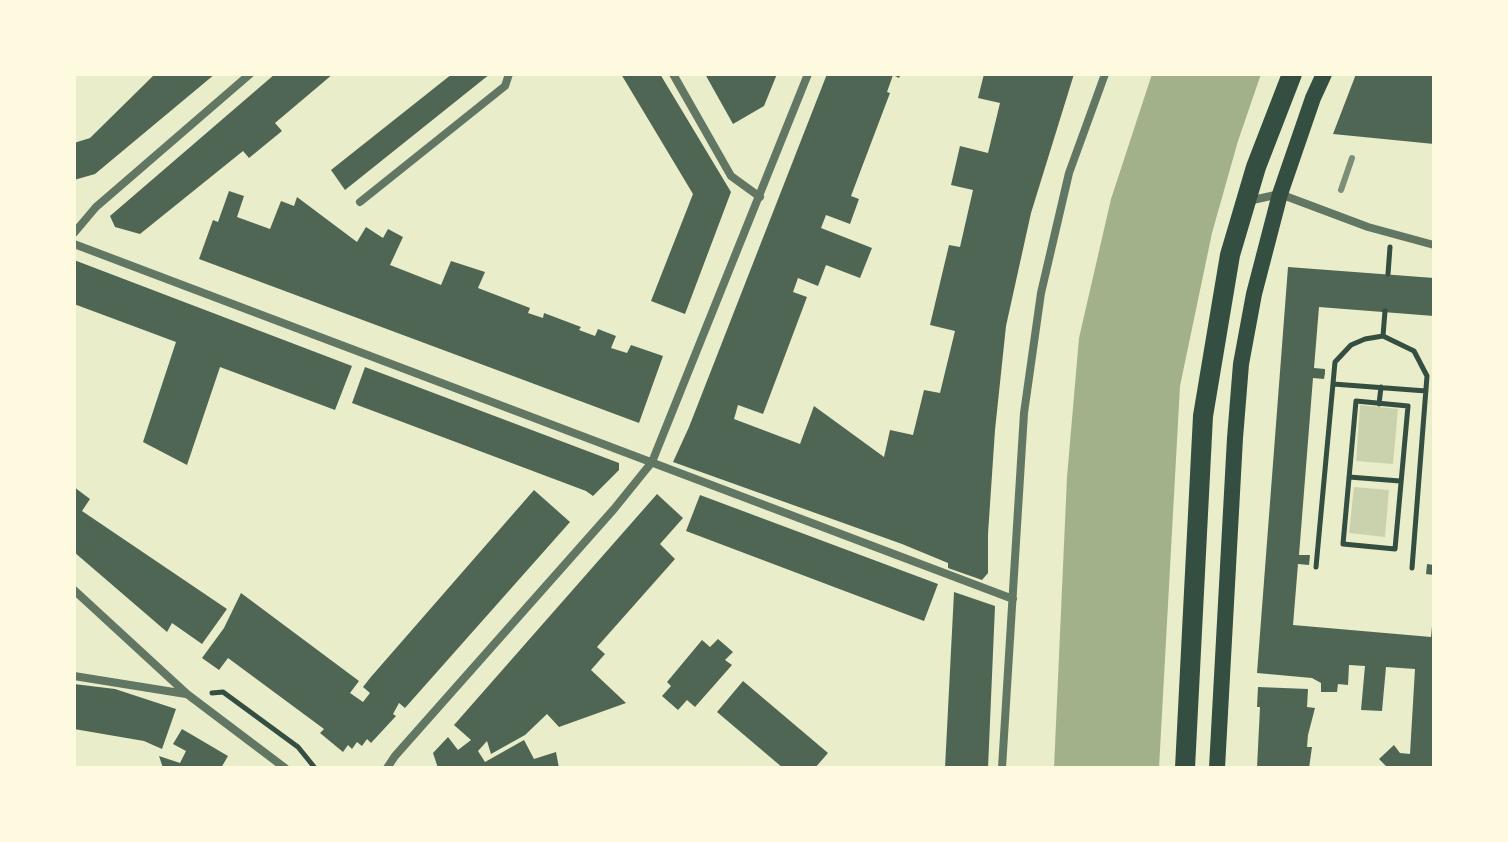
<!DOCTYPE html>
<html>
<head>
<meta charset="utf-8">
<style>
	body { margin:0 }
	#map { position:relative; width:1508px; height:842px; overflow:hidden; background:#e9edc9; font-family:Roboto,sans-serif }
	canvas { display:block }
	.frame { position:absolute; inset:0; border:76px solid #fefae0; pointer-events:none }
</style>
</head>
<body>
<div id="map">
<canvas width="1508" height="842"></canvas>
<div class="frame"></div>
</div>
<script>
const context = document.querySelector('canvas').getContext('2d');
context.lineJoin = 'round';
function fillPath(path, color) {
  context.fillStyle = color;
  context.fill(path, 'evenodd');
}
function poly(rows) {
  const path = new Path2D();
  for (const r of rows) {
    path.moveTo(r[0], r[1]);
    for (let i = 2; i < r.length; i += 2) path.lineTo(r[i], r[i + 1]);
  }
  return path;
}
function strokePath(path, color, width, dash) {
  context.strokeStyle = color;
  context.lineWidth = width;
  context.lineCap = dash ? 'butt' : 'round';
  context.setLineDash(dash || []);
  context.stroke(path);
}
fillPath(poly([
	[1360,405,1398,409,1393,464,1356,461],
	[1354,487,1389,490,1385,537,1349,533]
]), '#cad2ad');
fillPath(poly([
	[1152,74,1261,74,1238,141,1212,233,1180,386,1159,768,1054,768,1067,477,1079,338,1111,199]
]), '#a3b18a');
fillPath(poly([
	[155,74,215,74,95,174,74,180,74,143,90,138],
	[275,74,333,74,275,123,282,131,249,158,243,151,140,234,115,227,110,216],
	[452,74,490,74,345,190,331,170],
	[621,74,660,74,731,192,685,314,651,301,693,194],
	[705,74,777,74,764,106,733,124],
	[827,74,901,74,899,78,893,75,887,92,890,93,851,196,859,199,850,224,826,215,821,228,872,248,860,278,826,265,818,286,798,278,793,292,807,297,763,414,738,405,734,419,800,444,814,406,884,457,890,430,913,435,924,390,940,393,955,331,930,325,949,245,960,247,973,190,951,185,960,146,988,153,1000,103,978,98,984,74,1074,74,1031,213,1006,326,995,430,988,534,988,573,982,580,948,568,948,563,902,544,673,462,689,427],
	[1356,74,1434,74,1434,144,1333,134],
	[229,191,244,196,237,217,270,229,281,201,294,206,297,197,357,242,366,227,383,238,388,229,403,237,390,265,441,285,451,261,485,272,478,288,530,308,528,313,543,318,544,313,581,327,579,330,595,336,598,329,616,336,611,348,627,353,631,345,663,356,639,423,199,259,213,220,218,222],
	[74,260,352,366,335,410,220,367,187,465,143,442,176,342,74,304],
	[1288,267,1434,278,1434,316,1319,307,1314,368,1325,369,1325,373,1324,379,1313,378,1299,555,1310,555,1309,565,1298,564,1293,625,1431,637,1432,626,1434,626,1434,768,1388,768,1379,759,1394,745,1400,753,1410,754,1415,669,1386,667,1382,711,1361,710,1365,666,1349,665,1348,685,1338,684,1337,692,1321,692,1321,683,1312,678,1257,673],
	[365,367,619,463,619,470,593,496,586,491,352,403],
	[74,487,90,499,82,511,227,609,202,644,172,623,167,632,74,552],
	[534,490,570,522,405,708,399,703,393,714,396,716,371,743,367,739,362,746,357,742,352,749,348,745,343,752,320,733,324,729,228,658,219,670,202,658,224,628,241,593,359,681,350,693,363,702,370,693,363,687,370,678],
	[657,494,683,518,660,544,675,559,597,647,605,654,591,670,626,703,559,727,547,714,525,735,491,754,487,741,478,751,485,762,524,740,534,759,556,752,559,768,438,768,433,753,448,737,458,750,471,740,454,725],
	[700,495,938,584,924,621,686,531],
	[1427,564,1434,565,1434,575,1426,574],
	[954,592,995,606,988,768,945,768],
	[718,639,733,652,725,660,732,665,695,707,687,700,678,710,662,696,671,686,667,682,702,640,710,647],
	[743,681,828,753,815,768,783,768,717,712],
	[74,684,115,689,176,709,162,749,144,741,74,729],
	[1258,687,1308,689,1307,707,1315,708,1308,735,1307,747,1312,747,1309,768,1257,768,1260,707,1257,707],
	[182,729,228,756,221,768,163,768,159,756,180,763,186,751,173,744]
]), '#4f6655');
strokePath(poly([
	[1388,274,1390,247],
	[1383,336,1414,351,1427,376,1412,568],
	[1333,384,1426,391],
	[1356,401,1408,406,1395,549,1343,544,1356,401],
	[1379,404,1381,387],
	[1349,477,1400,481],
	[1316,567,1335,362,1351,345,1365,339,1383,336,1385,311],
	[212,693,223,692,298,747,315,768]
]), '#344e41', 5);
strokePath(poly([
	[673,74,731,176,760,197],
	[1248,201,1280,194,1368,227,1434,245],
	[360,202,505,86,509,74],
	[74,233,96,207,250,74],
	[74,244,1013,599],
	[74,590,187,694,285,768],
	[74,676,186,694],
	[387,768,395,756,614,509,652,462,808,74],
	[1002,768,1024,413,1041,293,1069,173,1105,74]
]), '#617663', 8);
strokePath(poly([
	[1217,768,1235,438,1241,364,1254,294,1280,194,1313,98,1324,74]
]), '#344e41', 16);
strokePath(poly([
	[1185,768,1203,416,1230,255,1256,167,1292,74]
]), '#344e41', 20);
strokePath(poly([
	[1341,190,1352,158]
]), '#7c8e77', 6);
</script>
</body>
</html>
